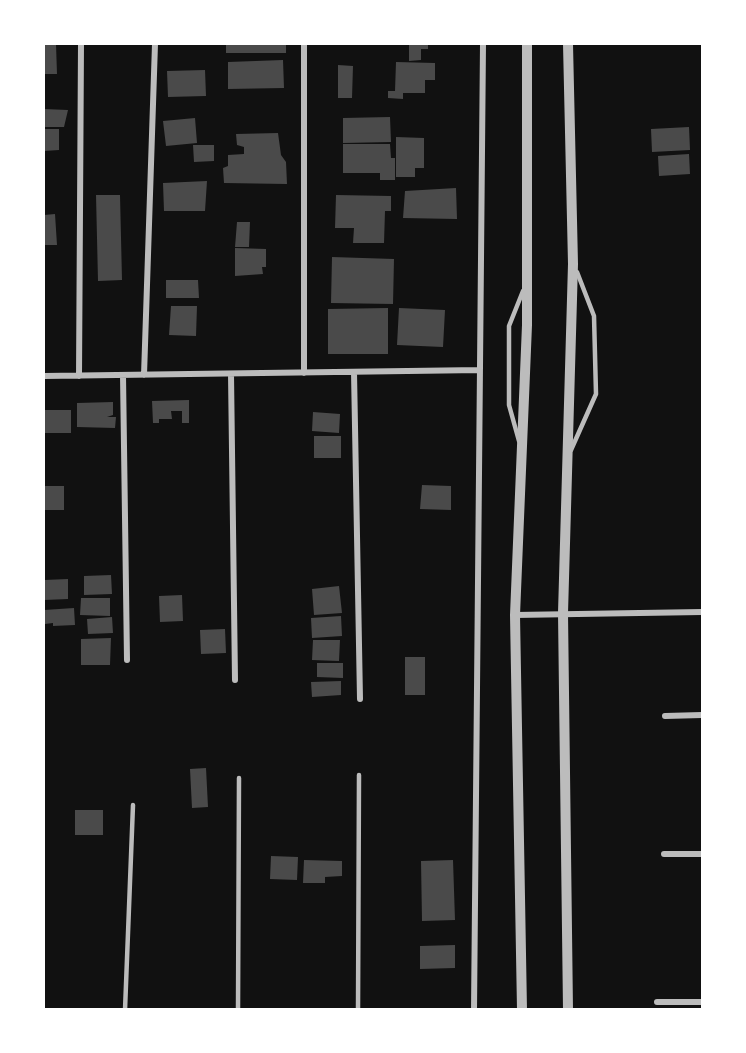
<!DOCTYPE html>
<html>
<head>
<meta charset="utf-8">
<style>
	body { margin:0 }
	#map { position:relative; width:746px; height:1053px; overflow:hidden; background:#111; font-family:Commissioner,sans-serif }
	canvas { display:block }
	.frame { position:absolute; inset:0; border:45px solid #fff; pointer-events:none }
</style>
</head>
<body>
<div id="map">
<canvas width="746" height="1053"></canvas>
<div class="frame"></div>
</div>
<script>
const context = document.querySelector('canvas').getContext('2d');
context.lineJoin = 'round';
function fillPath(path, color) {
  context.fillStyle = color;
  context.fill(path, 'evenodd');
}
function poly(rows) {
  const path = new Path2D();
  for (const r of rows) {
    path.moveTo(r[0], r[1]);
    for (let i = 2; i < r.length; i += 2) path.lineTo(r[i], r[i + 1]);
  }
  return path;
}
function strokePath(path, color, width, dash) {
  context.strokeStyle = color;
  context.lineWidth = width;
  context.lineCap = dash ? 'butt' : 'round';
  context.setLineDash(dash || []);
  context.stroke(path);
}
fillPath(poly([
	[44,44,56,44,57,74,44,74],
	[226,44,286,44,286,53,226,53],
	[409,44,428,44,428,49,421,49,421,60,409,61],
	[283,60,284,88,228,89,228,62],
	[396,62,435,63,435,80,425,80,425,93,403,93,403,99,388,98,388,91,395,91],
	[338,65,353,66,352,98,338,98],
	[205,70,206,96,168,97,167,71],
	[44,109,68,110,64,127,44,127],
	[390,117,391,142,343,143,343,118],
	[195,118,197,143,166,146,163,121],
	[689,127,690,150,652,152,651,129],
	[44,129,59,129,59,150,44,151],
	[278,133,281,155,286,162,287,184,224,183,223,168,228,166,228,155,244,154,244,147,237,145,236,134],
	[396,137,424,138,424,168,415,168,415,177,396,177],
	[343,144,390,144,391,158,395,158,395,180,380,180,380,173,343,173],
	[193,145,214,145,214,161,194,162],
	[689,154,690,174,659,176,658,156],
	[207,181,205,211,164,211,163,183],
	[456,188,457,219,403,218,405,191],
	[96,195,120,195,122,280,98,281],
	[336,195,391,196,391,211,385,211,384,243,353,243,354,228,335,228],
	[55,214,57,245,44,245,44,215],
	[237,222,250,222,249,247,235,247],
	[235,248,266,249,266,267,262,267,263,274,235,276],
	[332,257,394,259,393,304,331,303],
	[166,280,198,280,199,298,166,298],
	[171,306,197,306,196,336,169,335],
	[388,308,388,354,328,354,328,309],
	[399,308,445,310,443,347,397,345],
	[189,400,189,423,182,423,182,411,171,411,172,419,159,419,159,423,153,423,152,401],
	[113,402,113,415,107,417,116,417,115,428,77,427,77,403],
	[44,410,71,410,71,433,44,433],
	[313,412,340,414,339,433,312,431],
	[314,436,341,436,341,458,314,458],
	[422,485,451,486,451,510,420,509],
	[45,486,64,486,64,510,44,510],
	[111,575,112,594,84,595,84,576],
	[68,579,68,599,44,600,44,580],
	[339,586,342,613,314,615,312,589],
	[182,595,183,621,160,622,159,596],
	[81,598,110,598,110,616,80,615],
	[74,608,75,625,53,626,53,623,45,624,44,610],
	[341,616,342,636,312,638,311,618],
	[112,617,113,633,88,634,87,619],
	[225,629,226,653,201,654,200,630],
	[111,638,110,665,81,665,81,639],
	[313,640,340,640,339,661,312,660],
	[405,657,425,657,425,695,405,695],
	[317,663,343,663,343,678,317,677],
	[341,681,341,695,312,697,311,682],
	[206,768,208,807,192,808,190,769],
	[75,810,103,810,103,835,75,835],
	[271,856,298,857,297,880,270,879],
	[304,860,342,861,342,876,325,877,325,883,303,883],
	[453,860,455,920,422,921,421,861],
	[455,945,455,968,420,969,420,946]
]), '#4a4a4a');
strokePath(poly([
	[519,441,509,405,509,326,523,291],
	[571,450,596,394,594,316,577,272],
	[125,1010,133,805],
	[238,1010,239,778],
	[358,1010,359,775]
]), '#bcbcbc', 4.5);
strokePath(poly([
	[304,44,304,373],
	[354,372,360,699],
	[231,374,235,680],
	[123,375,127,660],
	[144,375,155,44],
	[44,376,480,370],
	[79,376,81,44],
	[515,615,702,612],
	[665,716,702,715],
	[664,854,702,854],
	[657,1002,702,1002],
	[474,1010,483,44]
]), '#bcbcbc', 6);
strokePath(poly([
	[568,44,573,264,563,613,568,1010],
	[522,1010,515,615,527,325,527,44]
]), '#bcbcbc', 10);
</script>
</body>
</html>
